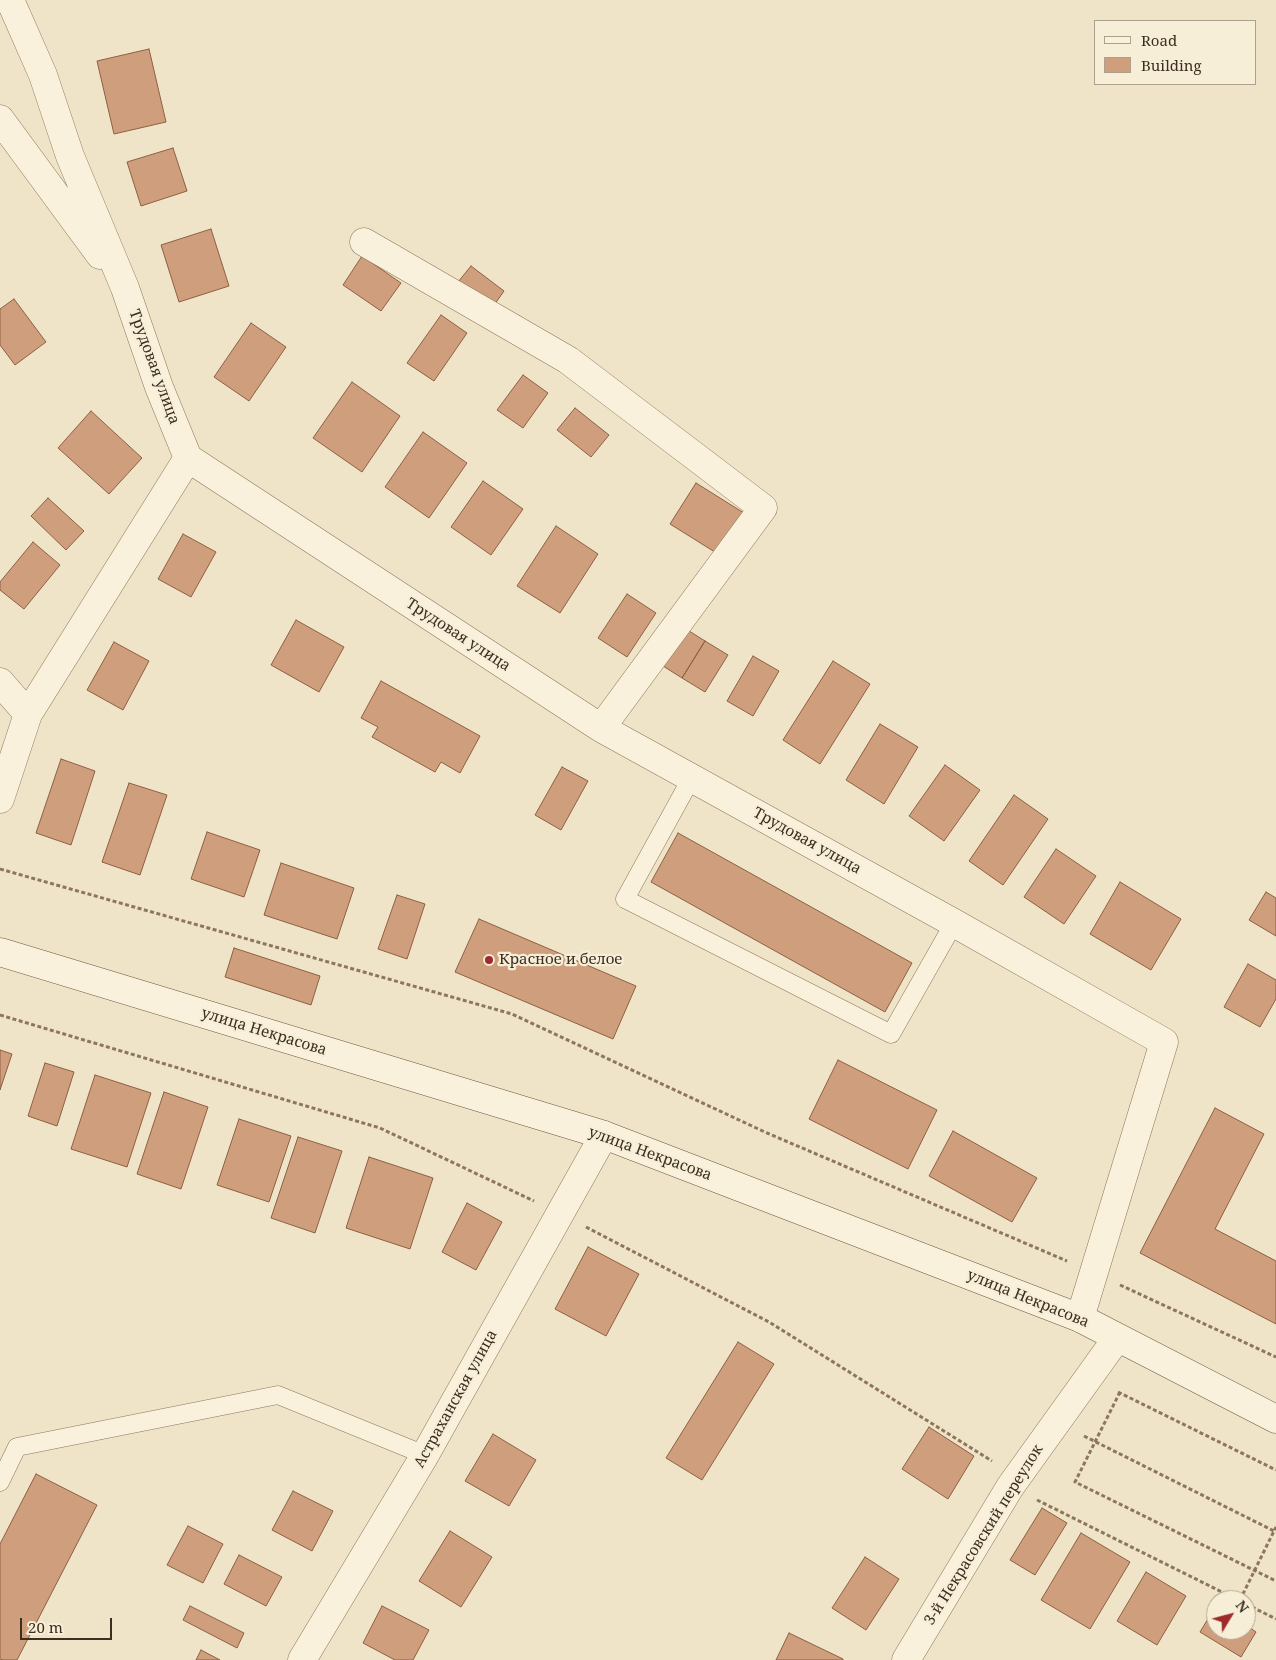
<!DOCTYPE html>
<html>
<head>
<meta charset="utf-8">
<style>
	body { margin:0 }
	#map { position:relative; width:1276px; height:1660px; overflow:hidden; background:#f0e4c8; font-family:"Noto Serif",serif }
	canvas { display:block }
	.legend { position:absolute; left:1094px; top:20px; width:162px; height:65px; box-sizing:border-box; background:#f7eed8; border:1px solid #ada18e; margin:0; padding:6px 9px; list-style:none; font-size:15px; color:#3d2e20 }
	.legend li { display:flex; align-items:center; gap:10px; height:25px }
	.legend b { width:25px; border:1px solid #ada18e }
	.north { position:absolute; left:1206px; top:1590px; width:50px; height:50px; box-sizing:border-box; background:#f7eed8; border:1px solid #ada18e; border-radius:50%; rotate:53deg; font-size:14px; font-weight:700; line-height:20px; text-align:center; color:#3d2e20 }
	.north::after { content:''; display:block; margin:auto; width:18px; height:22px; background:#9e2a2b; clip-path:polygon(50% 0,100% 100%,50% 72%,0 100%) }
	.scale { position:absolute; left:20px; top:1618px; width:92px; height:22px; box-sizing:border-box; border:2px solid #3d2e20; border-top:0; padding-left:6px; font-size:15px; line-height:18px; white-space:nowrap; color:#3d2e20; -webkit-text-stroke:4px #f7eed8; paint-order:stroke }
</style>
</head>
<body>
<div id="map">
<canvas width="1276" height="1660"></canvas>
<ul class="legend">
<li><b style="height:6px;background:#faf1dc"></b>Road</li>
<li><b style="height:14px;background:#cf9f7d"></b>Building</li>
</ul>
<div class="north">N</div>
<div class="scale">20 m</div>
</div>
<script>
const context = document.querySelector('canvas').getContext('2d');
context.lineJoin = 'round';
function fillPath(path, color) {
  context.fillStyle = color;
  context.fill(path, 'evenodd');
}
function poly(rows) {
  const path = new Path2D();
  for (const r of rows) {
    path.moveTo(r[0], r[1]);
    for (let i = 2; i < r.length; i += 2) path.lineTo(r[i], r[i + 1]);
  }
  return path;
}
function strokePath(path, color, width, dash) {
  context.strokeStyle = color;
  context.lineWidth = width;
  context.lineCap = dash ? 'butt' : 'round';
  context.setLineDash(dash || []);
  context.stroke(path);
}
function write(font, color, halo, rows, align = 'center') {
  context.font = font + ' "Noto Serif",serif';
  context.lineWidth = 4.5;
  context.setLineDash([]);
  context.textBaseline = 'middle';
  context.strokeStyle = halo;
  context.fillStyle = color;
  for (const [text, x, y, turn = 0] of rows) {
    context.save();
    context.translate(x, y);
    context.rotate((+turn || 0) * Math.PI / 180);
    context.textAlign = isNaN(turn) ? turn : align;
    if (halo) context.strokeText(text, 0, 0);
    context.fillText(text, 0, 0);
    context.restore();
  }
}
const building = poly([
	[149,49,166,122,114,134,97,61,149,49],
	[173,148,187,191,141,206,127,162,173,148],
	[211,229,229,286,179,302,161,245,211,229],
	[362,256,401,283,381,311,343,285,362,256],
	[471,266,504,291,492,308,458,282,471,266],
	[14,299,46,342,15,365,0,345,0,309,14,299],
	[441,315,467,333,434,381,407,363,441,315],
	[251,323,286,347,249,401,214,377,251,323],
	[523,375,548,393,523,428,497,410,523,375],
	[352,382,400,416,362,472,313,438,352,382],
	[575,408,609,435,591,457,557,430,575,408],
	[91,411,142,458,109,494,58,448,91,411],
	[423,432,467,463,429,518,385,487,423,432],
	[483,481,523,509,491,555,451,527,483,481],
	[696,483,744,513,718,554,670,524,696,483],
	[48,498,84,531,66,550,31,516,48,498],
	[556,526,598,554,560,613,517,586,556,526],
	[183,534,216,552,191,597,158,579,183,534],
	[33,542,60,565,24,609,0,590,0,582,33,542],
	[627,594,656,613,627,657,598,638,627,594],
	[296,620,344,647,319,692,271,665,296,620],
	[686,629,705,641,682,678,663,666,686,629],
	[705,641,728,655,705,692,682,678,705,641],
	[114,642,149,661,123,710,87,690,114,642],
	[753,656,779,671,753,716,727,701,753,656],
	[833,661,870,684,820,764,783,740,833,661],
	[381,681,480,736,460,773,441,762,435,772,372,737,378,727,361,718,381,681],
	[880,724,918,747,884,804,846,780,880,724],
	[61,759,95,771,71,845,36,833,61,759],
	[945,765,980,790,944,841,909,816,945,765],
	[562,767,588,781,561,830,535,815,562,767],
	[129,783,167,795,140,875,102,862,129,783],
	[1014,795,1048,819,1003,885,969,861,1014,795],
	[207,832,260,850,244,897,191,879,207,832],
	[678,833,912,963,885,1012,651,882,678,833],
	[1056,849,1096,876,1064,924,1024,897,1056,849],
	[281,863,354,888,337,939,264,915,281,863],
	[1120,882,1181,919,1151,970,1090,934,1120,882],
	[1266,892,1276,898,1276,936,1249,920,1266,892],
	[397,895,425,904,407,959,378,949,397,895],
	[479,919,636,986,613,1039,455,972,479,919],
	[234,948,320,976,311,1005,225,977,234,948],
	[1248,964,1276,980,1276,999,1260,1027,1224,1007,1248,964],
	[0,1050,12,1054,0,1090,0,1050],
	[838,1060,937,1110,908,1169,809,1119,838,1060],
	[45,1063,74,1072,57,1126,28,1116,45,1063],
	[95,1075,151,1093,127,1167,71,1149,95,1075],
	[164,1092,208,1107,181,1189,137,1174,164,1092],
	[1215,1108,1264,1134,1215,1229,1276,1261,1276,1324,1140,1253,1215,1108],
	[239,1119,291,1136,269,1202,217,1185,239,1119],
	[953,1131,1037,1178,1012,1222,929,1176,953,1131],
	[298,1137,342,1151,315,1233,271,1218,298,1137],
	[369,1157,433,1178,410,1249,346,1228,369,1157],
	[467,1203,502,1222,476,1270,442,1252,467,1203],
	[588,1247,639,1274,606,1336,555,1309,588,1247],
	[738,1342,774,1364,702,1480,666,1458,738,1342],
	[929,1427,974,1456,948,1499,902,1469,929,1427],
	[493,1434,536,1460,509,1506,465,1481,493,1434],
	[36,1474,97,1505,17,1660,3,1660,0,1659,0,1544,36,1474],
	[293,1491,333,1511,312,1551,272,1530,293,1491],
	[1042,1508,1067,1523,1035,1575,1010,1560,1042,1508],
	[188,1526,223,1544,203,1583,167,1565,188,1526],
	[450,1531,492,1557,461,1607,419,1581,450,1531],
	[1081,1533,1130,1562,1090,1629,1041,1600,1081,1533],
	[239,1555,282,1577,266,1606,224,1584,239,1555],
	[865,1557,899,1579,866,1630,832,1608,865,1557],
	[1146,1572,1186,1596,1157,1645,1117,1621,1146,1572],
	[190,1606,244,1633,237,1648,183,1620,190,1606],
	[382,1606,429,1630,413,1660,395,1660,363,1643,382,1606],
	[1215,1607,1216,1630,1246,1630,1246,1625,1256,1632,1241,1657,1200,1632,1215,1607],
	[789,1633,843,1659,843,1660,776,1660,789,1633],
	[201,1650,220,1660,196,1660,201,1650]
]);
fillPath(building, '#cf9f7d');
strokePath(building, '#8d5f41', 1);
const lane = poly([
	[692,777,625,899,891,1034,954,923],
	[0,1482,17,1447,278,1395,425,1455]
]);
const street = poly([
	[10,0,43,75,70,156,125,288,159,387,188,458,601,728,954,923,1164,1042,1080,1318],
	[0,119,100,255],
	[364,242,568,360,763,508,601,728],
	[0,682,28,714],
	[0,799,28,714,188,458],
	[302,1660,425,1455,604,1135],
	[906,1660,1010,1487,1117,1338]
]);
const secondary = poly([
	[0,952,604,1135,1080,1318,1276,1419]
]);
strokePath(lane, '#8d765c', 19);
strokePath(street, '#8d765c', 29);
strokePath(secondary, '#6f573f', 29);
strokePath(poly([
	[0,869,512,1014,767,1133,1067,1261],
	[0,1015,380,1128,534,1201],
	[586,1227,769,1322,992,1461],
	[1120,1285,1276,1357],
	[1118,1392,1276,1470],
	[1120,1392,1075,1482,1276,1581],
	[1084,1436,1276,1532],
	[1037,1500,1238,1600],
	[1240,1600,1276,1527],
	[1246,1604,1276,1619]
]), '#8d765c', 3, [4, 2.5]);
strokePath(lane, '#faf1dc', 18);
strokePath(street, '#faf1dc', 28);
strokePath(secondary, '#faf1dc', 28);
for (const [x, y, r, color] of [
	[489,960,5,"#9e2a2b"]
]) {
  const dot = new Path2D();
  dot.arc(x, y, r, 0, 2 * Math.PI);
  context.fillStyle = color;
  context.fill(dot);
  strokePath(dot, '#f7eed8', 2);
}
write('15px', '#3d2e20', '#f7eed8', [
	["Трудовая улица",154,367,70],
	["Трудовая улица",458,635,33],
	["Трудовая улица",807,841,29],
	["улица Некрасова",264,1032,17],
	["улица Некрасова",650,1154,20],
	["улица Некрасова",1028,1299,22],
	["Астраханская улица",456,1399,-61],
	["3-й Некрасовский переулок",984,1535,-58]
]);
write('15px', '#3d2e20', '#f7eed8', [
	["Красное и белое",499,960]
], 'left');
</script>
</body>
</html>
